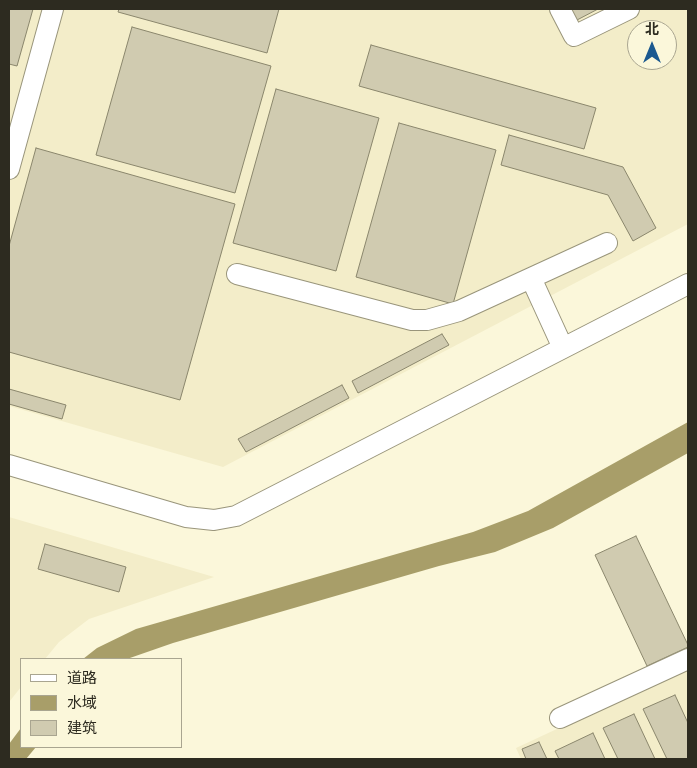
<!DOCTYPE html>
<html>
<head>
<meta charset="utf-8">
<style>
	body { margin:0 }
	#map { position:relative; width:697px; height:768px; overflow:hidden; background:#fbf7da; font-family:Overpass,"Noto Sans SC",sans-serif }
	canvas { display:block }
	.frame { position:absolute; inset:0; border:10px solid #2d2b20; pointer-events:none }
	.legend { position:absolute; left:20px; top:658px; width:162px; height:90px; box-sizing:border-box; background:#fbf7da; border:1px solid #a9a590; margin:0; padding:6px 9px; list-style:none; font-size:15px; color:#2d2b20 }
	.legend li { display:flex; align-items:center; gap:10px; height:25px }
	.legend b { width:25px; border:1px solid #a9a590 }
	.north { position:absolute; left:627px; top:20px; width:50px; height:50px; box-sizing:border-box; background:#fbf7da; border:1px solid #a9a590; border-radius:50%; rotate:0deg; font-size:14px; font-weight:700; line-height:20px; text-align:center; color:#2d2b20 }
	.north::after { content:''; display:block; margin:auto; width:18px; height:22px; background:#1c598f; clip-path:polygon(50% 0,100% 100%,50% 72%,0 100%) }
</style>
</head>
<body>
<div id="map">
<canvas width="697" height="768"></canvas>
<div class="frame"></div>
<ul class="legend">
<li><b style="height:6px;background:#fff"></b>道路</li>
<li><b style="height:14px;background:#a89e69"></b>水域</li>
<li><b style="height:14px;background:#d0cbb0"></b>建筑</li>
</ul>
<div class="north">北</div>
</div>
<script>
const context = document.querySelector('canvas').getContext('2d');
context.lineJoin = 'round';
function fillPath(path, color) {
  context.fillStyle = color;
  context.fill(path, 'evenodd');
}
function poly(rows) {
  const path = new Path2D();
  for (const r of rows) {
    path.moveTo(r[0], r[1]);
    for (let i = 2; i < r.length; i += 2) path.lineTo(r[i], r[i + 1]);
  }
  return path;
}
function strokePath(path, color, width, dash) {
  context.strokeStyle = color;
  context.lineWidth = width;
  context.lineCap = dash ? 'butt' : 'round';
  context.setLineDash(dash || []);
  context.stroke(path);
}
fillPath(poly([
	[9,9,688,9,688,224,223,467,9,406],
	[637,30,667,30,667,60,637,60],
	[9,517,214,577,89,619,59,642,45,659,21,659,21,687,9,702],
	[688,668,688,759,521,759,516,748]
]), '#f3edc9');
fillPath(poly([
	[688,422,688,453,553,528,495,552,439,566,173,643,127,659,83,659,97,648,136,629,473,532,528,511],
	[21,728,21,747,36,747,26,759,9,759,9,744]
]), '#a89e69');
const building = poly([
	[9,9,33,9,17,66,9,64,9,9],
	[119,9,279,9,267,53,118,12,119,9],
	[571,9,598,9,577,20,571,9],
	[132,27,271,66,235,193,96,155,132,27],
	[371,45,596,108,584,149,359,86,371,45],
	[276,89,379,118,336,271,233,243,276,89],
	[399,123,496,150,453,304,356,277,399,123],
	[509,135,623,167,656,228,633,241,608,195,501,165,509,135],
	[36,148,235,204,180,400,9,352,9,246,36,148],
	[442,334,449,345,358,393,352,381,442,334],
	[342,385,349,398,246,452,238,439,342,385],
	[9,389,66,405,62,419,9,404,9,389],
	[636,536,688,645,688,647,647,666,595,555,636,536],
	[45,544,126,567,119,592,38,569,45,544],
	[675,695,688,723,688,759,667,759,643,709,675,695],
	[634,714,655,759,618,759,603,728,634,714],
	[593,733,605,759,559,759,555,751,593,733],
	[539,742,547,759,526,759,522,749,539,742]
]);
fillPath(building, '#d0cbb0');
strokePath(building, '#8b876d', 1);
const minor = poly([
	[560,9,574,36,629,9],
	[9,169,53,9],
	[237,274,412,320,427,320,459,311,607,243],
	[531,278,563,348],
	[9,465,186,517,214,520,236,516,688,284],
	[560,718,688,659]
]);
strokePath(minor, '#99957b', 22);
strokePath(minor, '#fff', 20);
</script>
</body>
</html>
